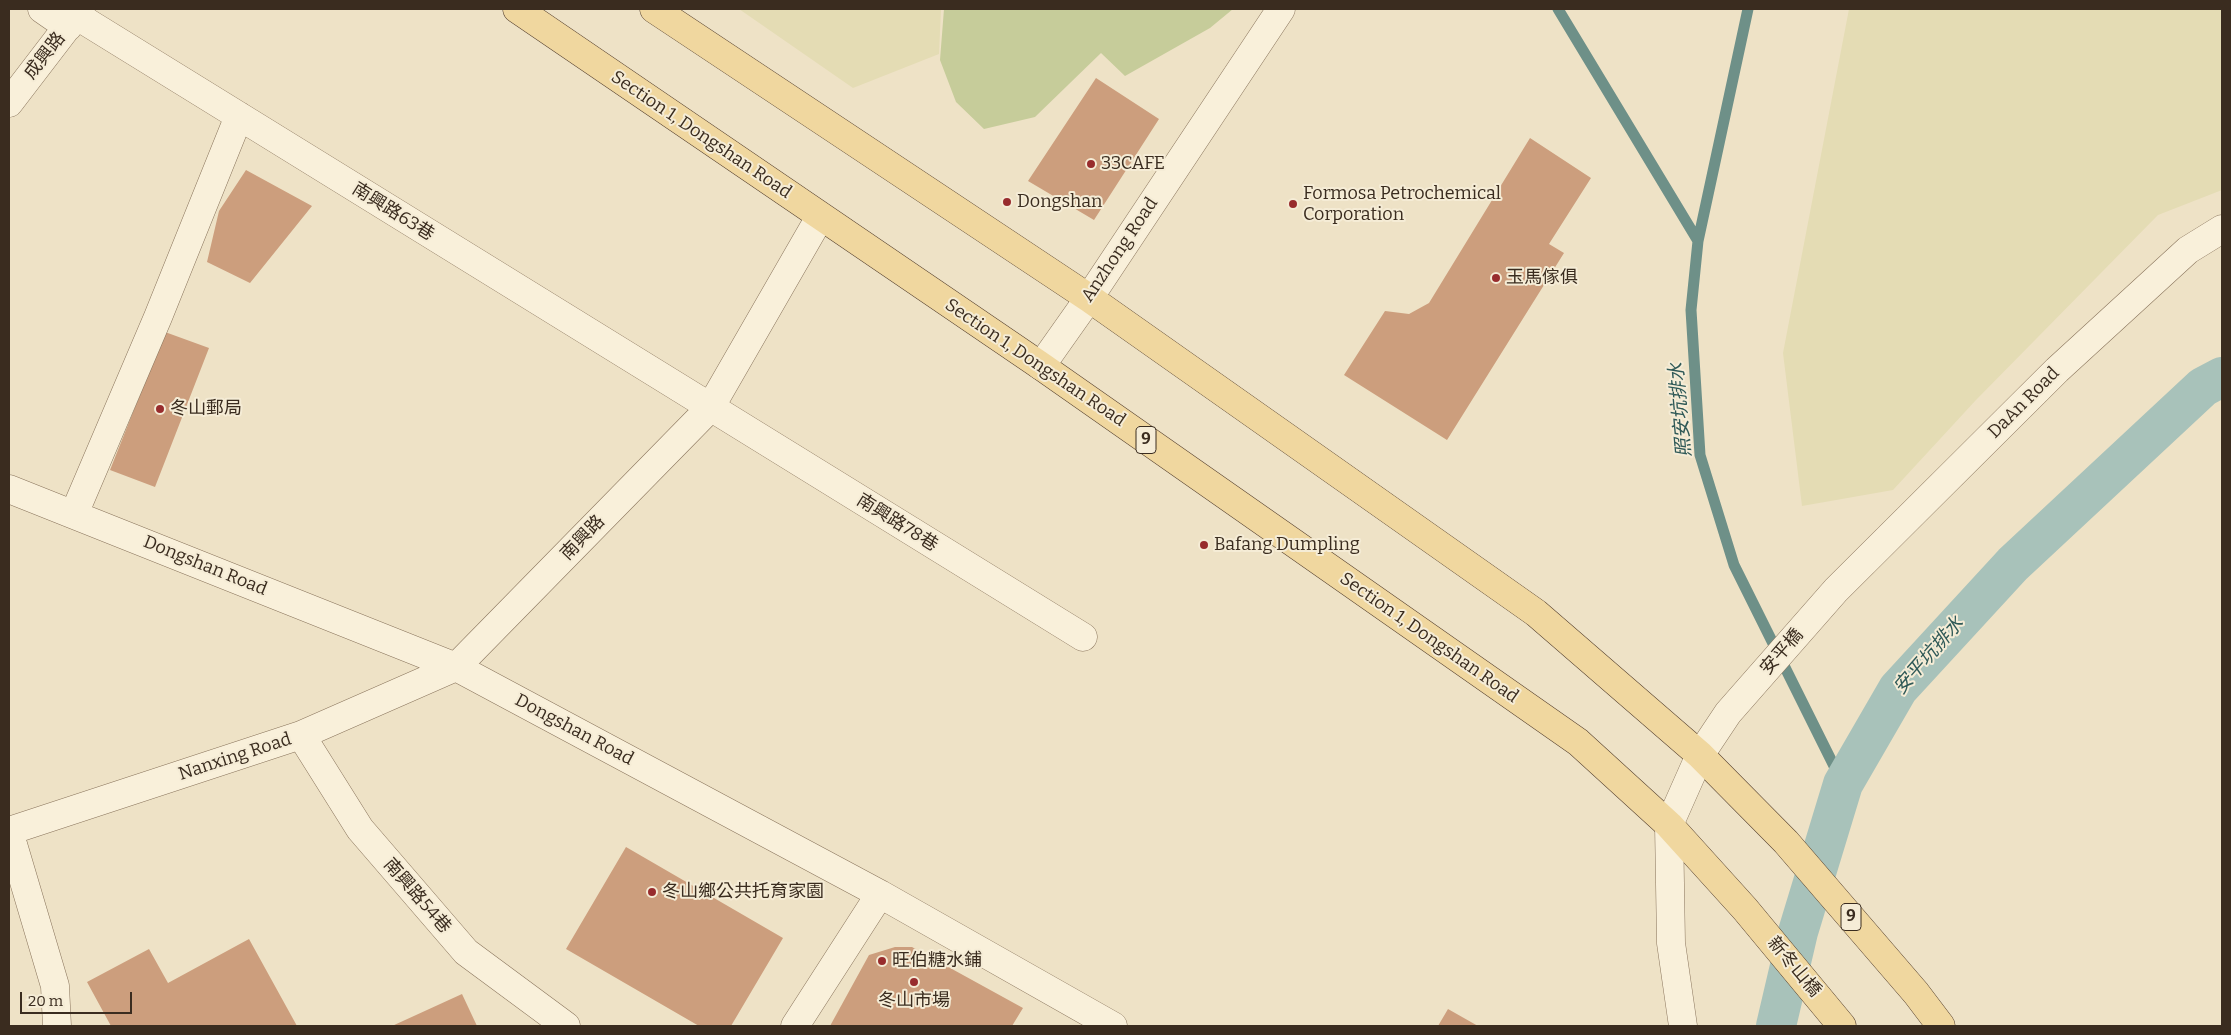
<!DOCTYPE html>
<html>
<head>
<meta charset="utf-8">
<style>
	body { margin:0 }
	#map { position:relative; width:2231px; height:1035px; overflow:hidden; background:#eee2c6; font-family:Bitter,serif }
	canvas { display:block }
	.frame { position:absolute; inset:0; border:10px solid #3a2c1f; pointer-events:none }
	.scale { position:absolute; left:20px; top:992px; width:112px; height:22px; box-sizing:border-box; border:2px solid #3a2c1f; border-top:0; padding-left:6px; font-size:15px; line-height:18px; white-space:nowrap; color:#3a2c1f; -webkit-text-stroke:4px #f5ecd6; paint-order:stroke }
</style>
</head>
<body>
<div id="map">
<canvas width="2231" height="1035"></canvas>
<div class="frame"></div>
<div class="scale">20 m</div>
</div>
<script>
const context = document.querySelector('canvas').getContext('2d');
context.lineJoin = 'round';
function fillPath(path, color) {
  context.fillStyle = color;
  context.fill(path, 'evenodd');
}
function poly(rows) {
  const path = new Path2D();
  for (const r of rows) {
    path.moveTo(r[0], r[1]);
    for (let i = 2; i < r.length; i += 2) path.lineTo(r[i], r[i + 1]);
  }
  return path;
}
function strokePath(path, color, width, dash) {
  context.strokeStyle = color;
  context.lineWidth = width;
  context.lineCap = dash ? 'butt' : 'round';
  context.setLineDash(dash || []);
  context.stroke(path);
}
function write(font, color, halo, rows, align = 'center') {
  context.font = font + ' Bitter,"Noto Sans TC",serif';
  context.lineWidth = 4;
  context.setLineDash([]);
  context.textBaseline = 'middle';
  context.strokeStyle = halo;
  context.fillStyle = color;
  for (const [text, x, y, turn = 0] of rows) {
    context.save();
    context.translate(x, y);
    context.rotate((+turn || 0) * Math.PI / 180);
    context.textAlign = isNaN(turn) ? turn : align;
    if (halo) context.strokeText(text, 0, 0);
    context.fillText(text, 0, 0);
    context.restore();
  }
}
fillPath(poly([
	[739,9,941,9,939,54,853,88],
	[1849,9,2222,9,2222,190,2158,215,1976,400,1893,490,1802,506,1783,353]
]), '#e4dcb4');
fillPath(poly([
	[944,9,1233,9,1210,28,1125,76,1101,53,1035,117,984,129,956,102,940,60]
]), '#c6cc9a');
strokePath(poly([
	[1558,9,1698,241],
	[1748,9,1698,241,1691,310,1700,455,1734,565,1843,784]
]), '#6e9088', 11);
strokePath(poly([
	[1776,1026,1798,932,1843,784,1898,689,2013,564,2203,387,2222,377]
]), '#a8c2ba', 40);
fillPath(poly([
	[1096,78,1159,119,1094,220,1028,181],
	[1530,138,1591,178,1549,244,1564,253,1447,440,1344,375,1385,311,1409,314,1429,303],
	[246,170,312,206,250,283,207,262,219,211],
	[165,332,209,348,155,487,110,470],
	[626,847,783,938,731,1026,699,1026,566,949],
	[249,939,297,1026,111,1026,87,982,149,949,168,983],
	[895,947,912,947,1023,1008,1012,1026,830,1026,869,955],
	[462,994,477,1026,392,1026],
	[1448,1009,1478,1026,1438,1026]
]), '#cc9e7d');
const minor = poly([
	[42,9,68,27],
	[77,16,1083,637],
	[9,103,81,9],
	[1041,366,1089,298,1281,9],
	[9,489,456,667,880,894,1113,1026],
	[74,514,158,317,239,116],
	[301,735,360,829,466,952,566,1026],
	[9,831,301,735,456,667,710,408,820,217],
	[9,831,55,986,57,1026],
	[795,1026,880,894],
	[1683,1026,1671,943,1669,825,1700,755,1728,713,1836,590,2057,370,2188,250,2222,229]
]);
const major = poly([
	[517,9,1041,366,1578,742,1669,825,1745,909,1842,1026],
	[654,9,1089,298,1536,613,1700,755,1786,842,1916,993,1941,1026]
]);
strokePath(minor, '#89745c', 29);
strokePath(major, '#574230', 29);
strokePath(minor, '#f9f0da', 28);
strokePath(major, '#f0d79f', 28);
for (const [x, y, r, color] of [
	[1091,164,5,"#982c2d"],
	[1007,202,5,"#982c2d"],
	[1293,204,5,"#982c2d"],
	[1496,278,5,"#982c2d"],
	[160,409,5,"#982c2d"],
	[1204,545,5,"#982c2d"],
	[652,892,5,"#982c2d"],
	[882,961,5,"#982c2d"],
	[914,982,5,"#982c2d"]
]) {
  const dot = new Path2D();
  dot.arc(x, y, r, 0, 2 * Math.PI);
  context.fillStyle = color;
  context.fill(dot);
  strokePath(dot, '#f5ecd6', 2);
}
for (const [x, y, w] of [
	[1146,440,20],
	[1851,917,20]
]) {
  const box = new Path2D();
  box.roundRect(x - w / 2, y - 13.5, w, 27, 4);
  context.fillStyle = '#f5ecd6';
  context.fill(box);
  strokePath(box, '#3a2c1f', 1);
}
write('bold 16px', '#3a2c1f', null, [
	["9",1146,440],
	["9",1851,917]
]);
write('18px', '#3a2c1f', '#f5ecd6', [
	["成興路",45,56,-52],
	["Section 1, Dongshan Road",701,135,34],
	["南興路63巷",393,212,32],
	["Anzhong Road",1120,250,-56],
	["Section 1, Dongshan Road",1035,363,34],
	["DaAn Road",2024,403,-45],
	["南興路78巷",897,523,32],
	["南興路",583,538,-46],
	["Dongshan Road",205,566,22],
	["Section 1, Dongshan Road",1429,638,35],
	["安平橋",1782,652,-49],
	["Dongshan Road",574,730,28],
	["Nanxing Road",235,757,-18],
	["南興路54巷",417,896,49],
	["新冬山橋",1794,967,50]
]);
write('18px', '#3a2c1f', '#f5ecd6', [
	["33CAFE",1101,164],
	["Formosa Petrochemical",1303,194],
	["Corporation",1303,215],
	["Dongshan",1017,202],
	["玉馬傢俱",1506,278],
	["冬山郵局",170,409],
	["Bafang Dumpling",1214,545],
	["冬山鄉公共托育家園",662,892],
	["旺伯糖水鋪",892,961],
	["冬山市場",914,1001,"center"]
], 'left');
write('italic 19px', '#2f5957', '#f5ecd6', [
	["照安坑排水",1681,410,-95],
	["安平坑排水",1929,656,-49]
]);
</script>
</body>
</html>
